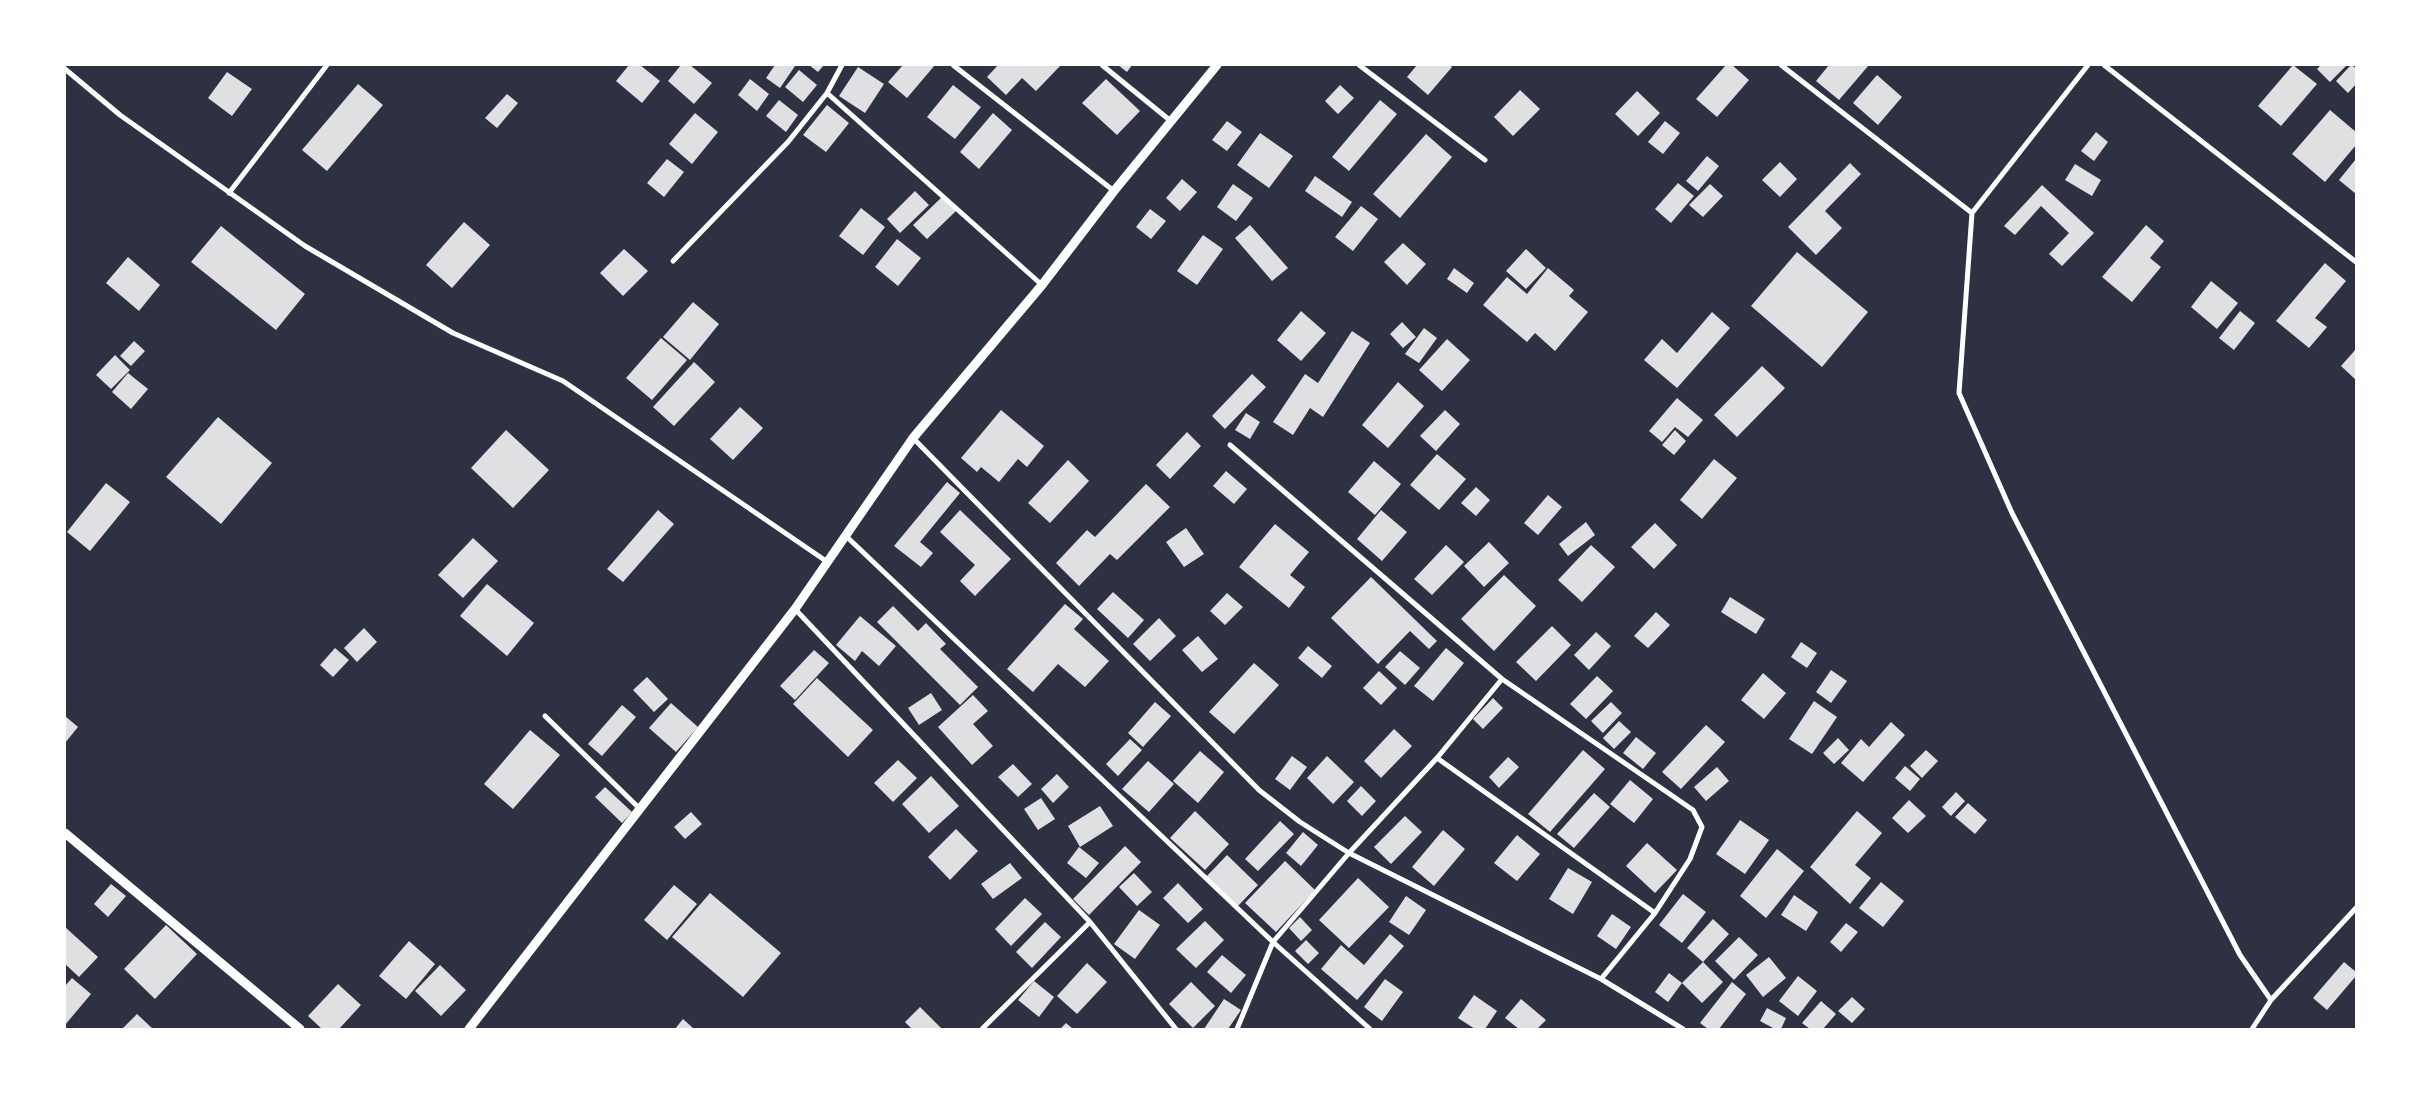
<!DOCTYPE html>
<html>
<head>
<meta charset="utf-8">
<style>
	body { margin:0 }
	#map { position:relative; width:2421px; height:1094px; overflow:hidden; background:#2d3142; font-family:"Public Sans",sans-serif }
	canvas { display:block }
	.frame { position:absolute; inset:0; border:66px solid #fff; pointer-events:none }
</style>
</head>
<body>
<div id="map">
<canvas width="2421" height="1094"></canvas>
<div class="frame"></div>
</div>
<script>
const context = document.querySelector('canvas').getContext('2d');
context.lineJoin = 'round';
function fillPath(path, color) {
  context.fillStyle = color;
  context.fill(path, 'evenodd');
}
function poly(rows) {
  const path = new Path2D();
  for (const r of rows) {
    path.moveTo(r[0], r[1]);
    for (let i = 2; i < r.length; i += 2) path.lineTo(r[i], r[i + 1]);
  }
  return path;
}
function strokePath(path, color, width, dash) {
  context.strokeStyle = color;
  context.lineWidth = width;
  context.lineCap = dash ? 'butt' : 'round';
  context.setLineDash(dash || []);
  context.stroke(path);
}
fillPath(poly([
	[629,65,640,65,660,81,642,103,616,81],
	[681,65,690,65,712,83,694,104,668,81],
	[775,65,795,66,780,88,766,78],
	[809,65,824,65,818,72],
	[903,65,935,65,907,98,888,82],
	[998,65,1061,65,1036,91,1022,78,1006,95,987,77],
	[1118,65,1132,65,1127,72],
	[1417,65,1450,65,1452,67,1428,95,1407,77],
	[1726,65,1732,65,1749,80,1717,117,1696,99],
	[1829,65,1869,65,1839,100,1816,81],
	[2293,65,2317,84,2281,126,2258,106],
	[2321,65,2347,65,2330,82,2317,69],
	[2351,65,2356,68,2356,84,2348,93,2336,81],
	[858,67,884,84,865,113,839,96],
	[799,70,817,85,803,102,785,87],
	[227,72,252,89,232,116,208,98],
	[1877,75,1902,97,1878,125,1853,103],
	[750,79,769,94,757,111,738,95],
	[1106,79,1140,111,1117,135,1082,103],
	[358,84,383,105,327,171,302,150],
	[953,85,981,107,955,139,927,117],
	[1340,85,1354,98,1338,114,1325,101],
	[1520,90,1540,109,1513,136,1494,117],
	[1637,91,1660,113,1638,136,1615,114],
	[507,94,518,103,497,128,485,118],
	[779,100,798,115,786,132,766,116],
	[1380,100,1397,114,1349,171,1332,157],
	[827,105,849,123,826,152,803,135],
	[2330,110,2356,132,2356,145,2325,182,2292,154],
	[695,113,718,132,692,164,669,144],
	[993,113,1012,130,979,169,960,152],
	[1227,121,1242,132,1227,151,1212,140],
	[1665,121,1680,133,1663,154,1648,142],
	[2096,132,2108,142,2094,161,2081,151],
	[1260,133,1293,156,1269,188,1237,165],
	[1426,134,1452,157,1400,218,1373,194],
	[1707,156,1719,166,1698,191,1686,181],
	[667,159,684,172,664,197,647,183],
	[2356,159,2356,194,2339,180],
	[1780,162,1797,179,1780,197,1762,180],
	[1850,163,1861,174,1825,211,1842,228,1816,255,1788,227],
	[2075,164,2101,180,2092,196,2065,180],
	[1315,176,1352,202,1342,217,1305,191],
	[1182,179,1197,192,1180,211,1166,198],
	[1678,183,1694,196,1671,223,1655,209],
	[1233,184,1253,198,1236,221,1217,207],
	[1710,184,1723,196,1703,217,1689,205],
	[2042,185,2094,233,2062,266,2049,254,2069,233,2041,206,2015,235,2004,226],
	[915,191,929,205,900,233,887,219],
	[942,197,956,211,927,239,913,225],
	[1361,206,1378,219,1353,251,1335,237],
	[861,208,885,227,863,255,839,236],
	[1150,209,1166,221,1151,239,1136,227],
	[464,222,490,245,452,288,426,265],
	[1250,225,1288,268,1272,281,1235,238],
	[2146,225,2164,241,2150,258,2161,267,2132,302,2102,277],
	[221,226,305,294,276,330,191,262],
	[1203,235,1223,249,1197,285,1177,271],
	[897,239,921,258,898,286,875,267],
	[1403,243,1426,264,1407,285,1384,262],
	[624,249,648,271,623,296,600,273],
	[1526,249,1546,268,1526,289,1506,271],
	[1797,252,1868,312,1822,367,1751,306],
	[128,257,160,285,139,311,106,283],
	[2325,263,2346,281,2315,318,2327,327,2309,348,2276,321],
	[1454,268,1474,283,1467,293,1447,279],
	[1548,268,1574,290,1569,296,1588,312,1555,351,1535,333,1527,342,1483,305,1507,277,1527,294],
	[2211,281,2238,303,2217,329,2191,307],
	[693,302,719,324,690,360,663,337],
	[1301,311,1326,333,1301,361,1277,340],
	[2240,311,2255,323,2234,350,2219,338],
	[1712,312,1730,328,1677,388,1644,360,1662,339,1677,353],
	[1402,322,1416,337,1403,348,1390,334],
	[1424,328,1437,338,1419,363,1405,354],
	[1352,331,1370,343,1323,417,1310,408,1293,435,1273,422,1305,374,1318,383],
	[661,338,687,360,652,400,626,378],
	[1447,339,1470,360,1442,391,1419,370],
	[134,341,145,351,131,366,120,356],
	[2356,349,2356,380,2341,366],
	[115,355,130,370,111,389,96,375],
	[694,362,715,382,674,426,653,407],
	[1762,366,1785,388,1737,437,1714,415],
	[128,373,148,389,131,409,112,392],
	[1252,374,1266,387,1225,429,1212,416],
	[1398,382,1424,406,1388,448,1362,425],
	[1677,398,1703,420,1688,437,1675,427,1662,442,1649,431],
	[740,407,763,428,733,460,710,439],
	[1001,410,1044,446,1027,467,1018,459,999,482,981,467,977,472,961,458],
	[1445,410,1460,424,1436,451,1420,436],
	[1246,413,1260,422,1250,439,1235,430],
	[218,417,272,463,221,524,166,477],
	[506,430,549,470,513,508,471,468],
	[1675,430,1686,441,1674,455,1662,445],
	[1187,432,1201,446,1170,479,1156,465],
	[1437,454,1466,479,1439,510,1410,485],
	[1714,459,1737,478,1702,519,1680,500],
	[1068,460,1089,481,1050,523,1028,503],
	[1374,461,1401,484,1375,515,1348,492],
	[1226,471,1247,489,1234,504,1213,486],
	[947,482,960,493,920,542,933,553,921,567,894,546],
	[106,483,130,502,90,551,67,532],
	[1146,484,1170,507,1117,560,1110,554,1079,586,1056,563,1087,530,1095,537],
	[1476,487,1490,500,1476,516,1461,503],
	[1548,495,1562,507,1538,535,1524,523],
	[658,510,674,524,623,582,607,569],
	[960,510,1011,559,975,596,960,581,975,565,940,532],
	[1381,510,1407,532,1382,561,1357,539],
	[1586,522,1595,535,1568,556,1559,544],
	[1655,523,1677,545,1654,569,1631,547],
	[1275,524,1309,552,1290,575,1305,587,1289,608,1239,567],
	[1186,528,1204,554,1184,567,1166,542],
	[473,538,498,561,463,598,438,575],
	[1489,542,1509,563,1484,587,1464,566],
	[1446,545,1464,562,1432,595,1414,579],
	[1591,545,1615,567,1582,602,1558,580],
	[1504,575,1536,606,1494,651,1461,619],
	[1371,577,1437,641,1429,649,1410,631,1378,664,1331,618],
	[487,584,534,623,507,656,460,616],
	[1113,592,1144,620,1128,638,1097,609],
	[1227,593,1243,607,1225,625,1210,611],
	[1730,597,1765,619,1756,634,1721,612],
	[1065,604,1083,619,1074,629,1109,661,1085,687,1058,664,1033,692,1007,669],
	[893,606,918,631,926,623,946,644,940,649,978,687,960,705,877,622],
	[1656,612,1670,625,1648,648,1634,636],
	[860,616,896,646,879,666,862,651,855,661,836,645],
	[1159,618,1176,636,1150,661,1133,644],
	[1552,626,1571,645,1536,681,1516,662],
	[364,628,377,642,357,662,344,648],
	[1596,632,1611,646,1589,670,1574,655],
	[1198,636,1218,659,1202,672,1182,650],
	[1801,642,1817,653,1807,668,1791,657],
	[1308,646,1332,666,1322,678,1298,658],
	[335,648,349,660,333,677,320,665],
	[1446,648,1464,663,1433,701,1414,686],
	[814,650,829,663,795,700,780,686],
	[1400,651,1420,668,1405,685,1385,667],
	[1254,663,1279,685,1234,734,1209,712],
	[1831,670,1847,681,1831,703,1816,692],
	[1379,671,1397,688,1381,705,1363,688],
	[1763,673,1786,693,1764,719,1741,700],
	[1597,676,1613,691,1586,719,1570,704],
	[647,677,668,699,654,712,633,690],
	[817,678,873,730,848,757,793,704],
	[931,693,942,710,919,725,908,708],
	[973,695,988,711,973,724,993,746,972,765,938,727],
	[1493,698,1503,708,1483,729,1473,719],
	[1814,701,1837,717,1812,754,1789,739],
	[1155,702,1171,716,1143,747,1128,733],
	[1611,702,1622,713,1603,733,1591,721],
	[671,703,698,727,676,752,649,728],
	[622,705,636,717,602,756,588,744],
	[65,716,78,727,65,743],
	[1619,721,1631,732,1614,749,1603,738],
	[1891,722,1905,735,1863,782,1841,763,1861,739,1869,747],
	[1706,725,1725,742,1681,789,1662,772],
	[1394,729,1412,746,1381,778,1364,761],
	[530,730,560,755,513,809,484,784],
	[1636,737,1656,753,1643,769,1623,753],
	[1838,738,1849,750,1834,764,1823,753],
	[1130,739,1142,750,1118,776,1106,764],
	[1583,750,1605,769,1550,832,1528,814],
	[1926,750,1938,761,1922,778,1910,766],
	[1200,751,1224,772,1198,803,1173,781],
	[1292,756,1307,767,1290,790,1275,779],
	[1327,756,1354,782,1333,804,1307,778],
	[1508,757,1519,767,1499,788,1489,777],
	[898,760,917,778,893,802,874,783],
	[1148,761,1174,784,1149,812,1122,789],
	[1013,764,1032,784,1018,797,998,777],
	[1905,766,1920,779,1910,791,1895,778],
	[1717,767,1729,781,1706,801,1694,787],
	[1057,774,1069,787,1053,803,1041,789],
	[931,776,959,806,929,833,902,804],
	[1630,780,1653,799,1634,823,1610,804],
	[1361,786,1376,801,1362,816,1347,801],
	[605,787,632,812,622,823,595,797],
	[1956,792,1965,801,1951,816,1942,807],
	[1594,793,1610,807,1574,848,1557,834],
	[1041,798,1055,819,1038,830,1024,809],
	[1909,800,1926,816,1908,833,1892,818],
	[1968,803,1987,820,1975,834,1955,817],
	[1100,806,1113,826,1080,847,1068,826],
	[1195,811,1229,844,1205,870,1170,838],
	[1857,811,1882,833,1855,865,1871,878,1850,904,1810,867],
	[691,812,702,824,685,839,674,827],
	[1405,816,1422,832,1391,864,1374,847],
	[1740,820,1769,840,1745,874,1716,854],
	[1280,821,1294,834,1258,871,1245,859],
	[956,829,978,851,950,880,928,857],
	[1443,830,1465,849,1434,886,1412,867],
	[1303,832,1318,845,1301,866,1286,853],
	[1517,835,1540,854,1517,881,1494,863],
	[1647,843,1677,870,1655,893,1626,866],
	[1125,846,1141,862,1089,915,1073,899],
	[1079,847,1099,863,1086,878,1067,863],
	[1777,849,1804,871,1766,918,1740,896],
	[1227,855,1258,885,1237,907,1206,877],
	[1285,861,1315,890,1276,932,1245,903],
	[1010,863,1022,878,993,899,981,884],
	[1568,868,1592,882,1573,914,1549,899],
	[1134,873,1152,892,1137,906,1119,887],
	[1358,878,1389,907,1349,948,1319,920],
	[1881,882,1904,901,1883,927,1859,908],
	[1178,883,1203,909,1188,923,1163,898],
	[111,884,126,896,108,917,94,904],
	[674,885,697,904,667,940,644,920],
	[710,893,781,953,743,997,672,937],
	[1683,894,1706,912,1682,943,1659,925],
	[1794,895,1818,912,1806,931,1781,915],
	[1406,896,1426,910,1409,935,1389,922],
	[1025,898,1042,914,1011,946,995,929],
	[1139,910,1160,925,1135,959,1114,944],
	[1612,914,1631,927,1616,949,1597,936],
	[1300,917,1312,930,1301,941,1289,928],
	[1713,919,1729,934,1703,962,1723,982,1702,1003,1682,983,1703,962,1687,948],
	[1205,921,1224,940,1196,968,1176,949],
	[1045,922,1061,937,1032,968,1016,952],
	[1846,923,1858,932,1841,952,1830,942],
	[166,925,197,954,155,999,124,969],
	[65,927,98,957,79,977,65,964],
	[1390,934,1404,946,1357,1000,1321,969,1341,945,1364,965],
	[1739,937,1758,955,1734,980,1715,961],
	[1306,940,1319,953,1308,964,1295,951],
	[409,941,435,964,406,999,379,976],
	[1222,955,1246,975,1231,993,1207,972],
	[1769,957,1786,978,1763,997,1746,975],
	[2344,962,2356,972,2356,976,2327,1010,2313,998],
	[1087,963,1107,982,1077,1014,1057,996],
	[440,965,466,990,441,1016,415,991],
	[1669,973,1682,983,1668,1002,1655,992],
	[1798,976,1817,991,1798,1016,1779,1001],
	[72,978,91,994,65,1025,65,986],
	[1385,979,1403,992,1382,1021,1364,1007],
	[1034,981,1054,997,1039,1017,1018,1000],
	[1191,982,1215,1006,1193,1028,1169,1004],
	[1732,982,1746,994,1719,1029,1708,1029,1700,1023],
	[338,984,361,1005,339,1029,322,1029,308,1016],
	[1474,995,1497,1011,1485,1029,1475,1029,1458,1018],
	[1852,997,1865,1009,1852,1023,1838,1011],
	[1224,999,1241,1010,1228,1029,1204,1029],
	[1521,999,1546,1020,1537,1029,1519,1029,1505,1018],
	[1821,1001,1836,1014,1823,1029,1810,1029,1802,1023],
	[920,1007,942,1029,912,1029,905,1022],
	[1767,1008,1786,1018,1781,1029,1775,1029,1760,1021],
	[137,1014,153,1029,122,1029],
	[683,1019,694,1029,675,1029],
	[1066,1023,1073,1029,1060,1029]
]), '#e0e0e3');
strokePath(poly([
	[953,65,1114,191],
	[1102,65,1172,122],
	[1359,65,1485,160],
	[1781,65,1972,213,2088,65],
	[2104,65,2356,262],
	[65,69,120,115,305,246,453,333,563,381,826,561],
	[827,93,1042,285],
	[229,193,327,65],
	[1972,213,1959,393,2012,513,2240,955,2271,1000],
	[673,261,788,142,827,93,842,65],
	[913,438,1259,790,1300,822,1349,853,1601,979,1655,913,1690,859,1702,827,1693,810,1502,679],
	[1230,445,1502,679,1437,758,1349,853,1273,942,1237,1029],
	[847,537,1273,942,1370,1029],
	[795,609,1090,922,982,1029],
	[545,716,640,809],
	[1437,758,1655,913],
	[1090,922,1176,1029],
	[1601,979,1683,1029],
	[2252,1029,2271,1000,2356,908]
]), '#fff', 5);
strokePath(poly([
	[65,833,300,1029],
	[469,1029,795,609,913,438,1042,285,1114,191,1217,65]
]), '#fff', 9);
</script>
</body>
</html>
